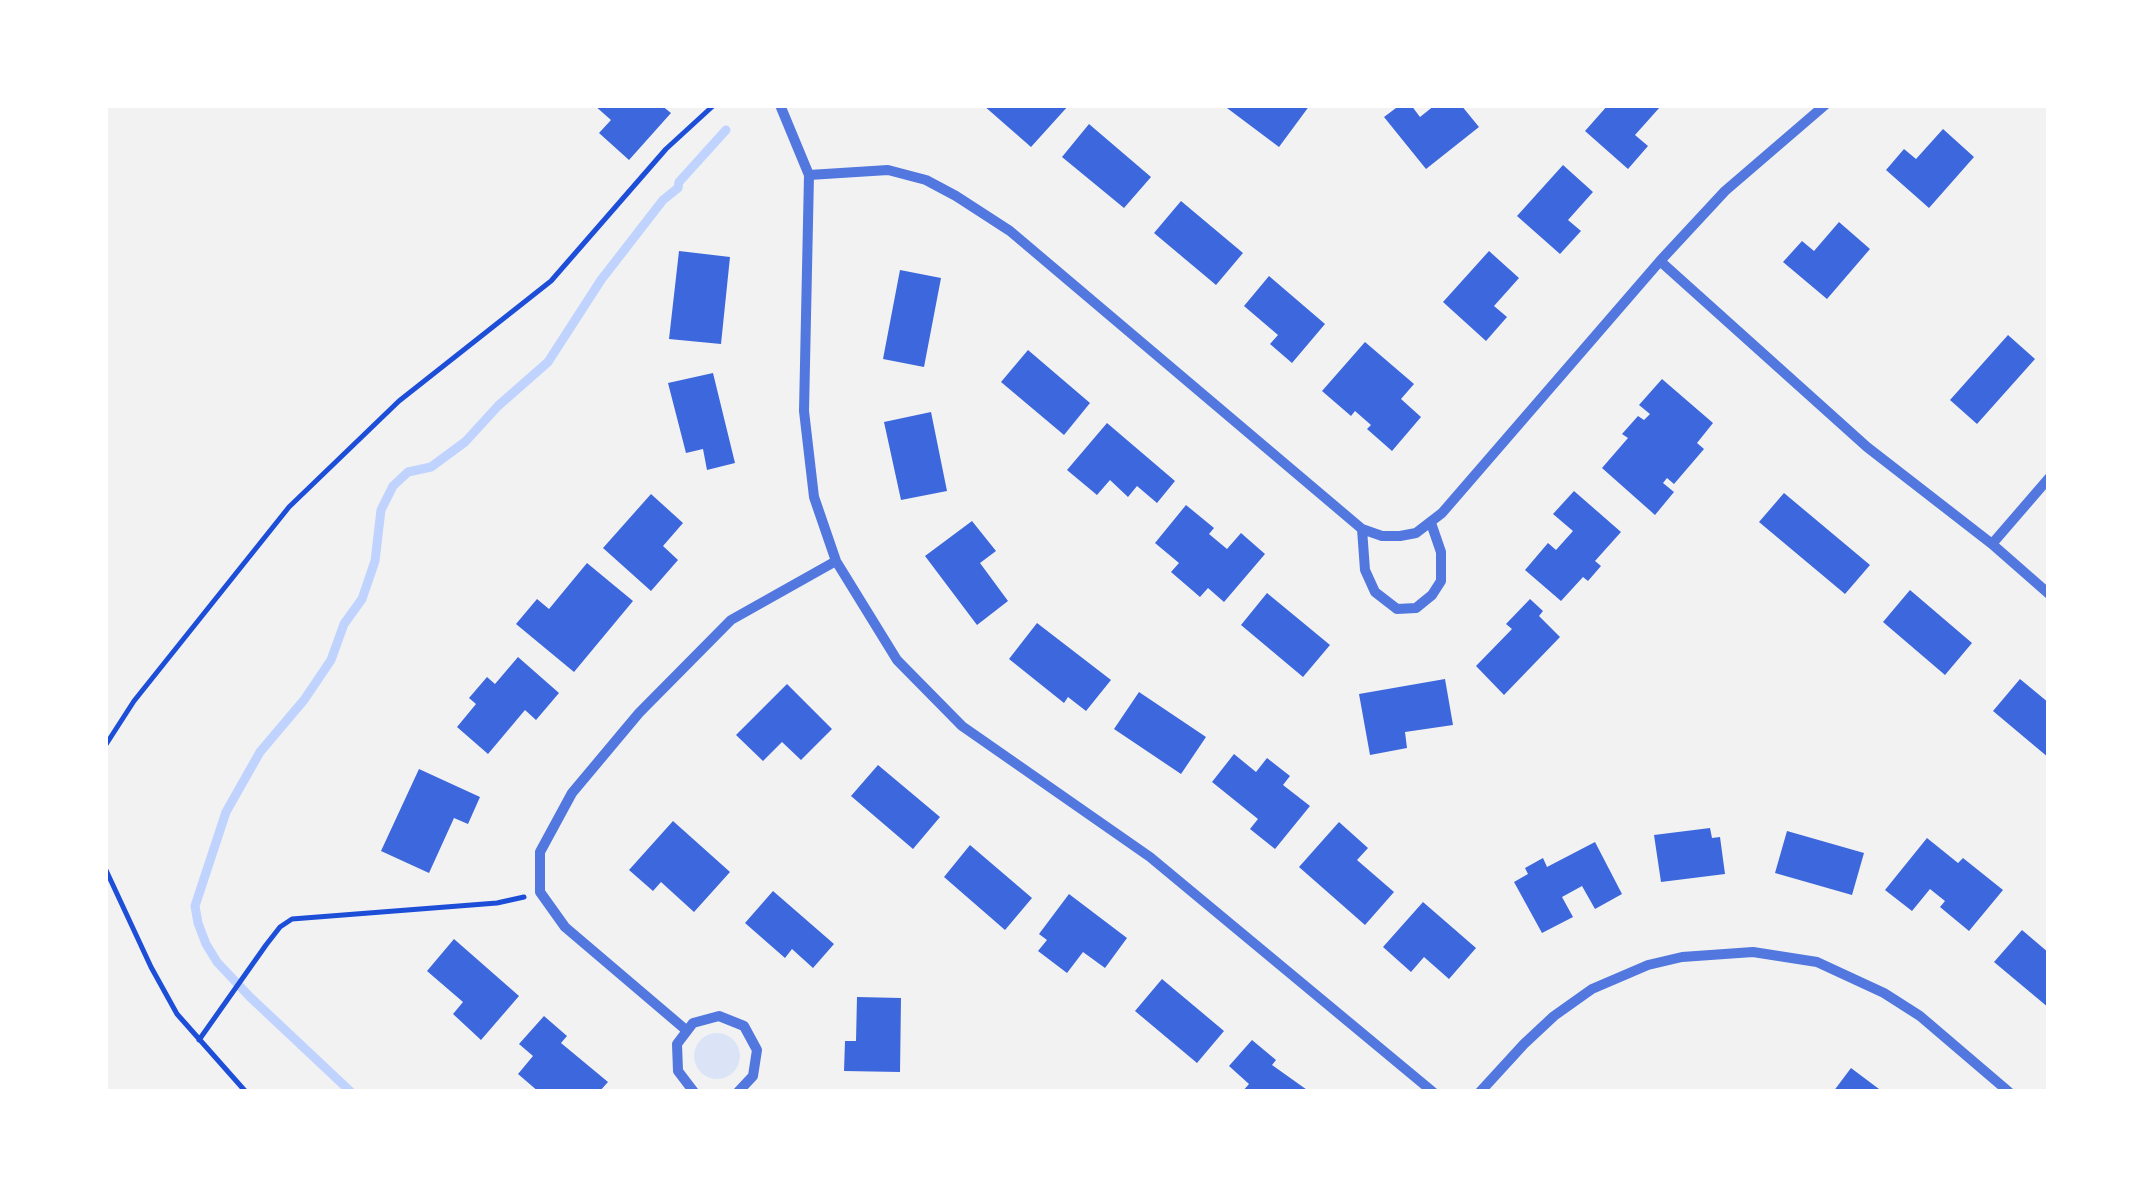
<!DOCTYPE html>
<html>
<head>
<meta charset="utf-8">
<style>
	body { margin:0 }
	#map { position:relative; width:2154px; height:1197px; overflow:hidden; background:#f2f2f2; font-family:Merriweather,serif }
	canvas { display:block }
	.frame { position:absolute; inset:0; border:108px solid #fff; pointer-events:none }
</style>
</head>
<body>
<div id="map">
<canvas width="2154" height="1197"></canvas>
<div class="frame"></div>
</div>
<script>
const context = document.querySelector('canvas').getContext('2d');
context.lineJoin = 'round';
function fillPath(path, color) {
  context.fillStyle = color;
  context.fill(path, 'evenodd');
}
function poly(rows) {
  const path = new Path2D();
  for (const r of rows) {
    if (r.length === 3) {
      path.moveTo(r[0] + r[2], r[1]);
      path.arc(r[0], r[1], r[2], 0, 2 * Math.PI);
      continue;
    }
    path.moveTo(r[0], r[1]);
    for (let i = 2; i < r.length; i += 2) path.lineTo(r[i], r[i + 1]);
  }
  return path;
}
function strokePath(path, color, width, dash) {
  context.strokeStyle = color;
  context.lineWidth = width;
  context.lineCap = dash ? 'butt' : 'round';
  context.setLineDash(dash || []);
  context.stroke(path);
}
fillPath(poly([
	[717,1056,23]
]), '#dbe4f7');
strokePath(poly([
	[351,1092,250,997,217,962,206,944,198,923,195,906,226,812,260,752,304,700,331,660,344,624,362,599,375,561,381,510,393,486,408,472,431,467,465,442,498,406,548,362,601,280,663,200,678,188,679,182,726,130]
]), '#bfd3fe', 9);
fillPath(poly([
	[594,105,661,105,671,113,629,160,599,133,611,120],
	[983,105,1069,105,1031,147],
	[1223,105,1310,105,1279,147],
	[1400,105,1411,105,1420,117,1435,105,1461,105,1479,127,1426,169,1384,117],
	[1608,105,1660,107,1635,135,1648,146,1628,169,1585,131],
	[1089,124,1151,177,1124,208,1062,157],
	[1943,129,1974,157,1929,208,1886,170,1904,149,1916,159],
	[1563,165,1593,192,1568,220,1581,231,1560,254,1517,216],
	[1181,201,1243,253,1216,285,1154,233],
	[1839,222,1870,249,1827,299,1783,262,1802,241,1814,251],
	[679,251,730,257,721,344,669,339],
	[1489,251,1519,278,1494,306,1507,317,1486,341,1443,302],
	[900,270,941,278,924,367,883,359],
	[1269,276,1325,324,1292,363,1270,344,1278,335,1244,306],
	[2008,335,2035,359,1977,424,1950,400],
	[1365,342,1414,384,1401,399,1421,417,1392,451,1367,429,1371,425,1355,411,1351,416,1322,391],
	[1028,350,1090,403,1064,435,1001,382],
	[713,373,735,463,707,470,703,449,686,453,668,383],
	[1662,379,1713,423,1697,443,1704,449,1674,484,1667,478,1663,483,1674,492,1655,515,1602,468,1628,438,1622,434,1638,416,1644,420,1650,414,1639,405],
	[931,412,947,491,901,500,884,422],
	[1107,423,1175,481,1157,503,1137,486,1128,497,1110,480,1097,495,1067,470],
	[1574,491,1621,532,1595,561,1601,566,1588,581,1583,577,1561,601,1525,570,1548,543,1556,550,1573,531,1553,514],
	[1784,493,1870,565,1845,594,1759,522],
	[651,494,683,523,663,546,678,560,651,591,603,548],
	[1186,505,1214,528,1209,534,1227,549,1241,533,1265,554,1224,602,1208,588,1200,597,1171,572,1179,563,1155,543],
	[972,521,996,551,980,563,1008,601,977,625,925,556],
	[587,563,633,601,574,672,516,624,537,599,549,609],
	[1910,590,1972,643,1945,675,1883,622],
	[1267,593,1330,645,1303,677,1241,625],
	[1530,599,1543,611,1539,616,1560,637,1504,695,1476,666,1512,629,1506,624],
	[1037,623,1111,680,1086,711,1068,697,1064,703,1009,659],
	[518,657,559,693,536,720,525,710,488,754,457,727,476,704,469,698,487,677,495,684],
	[1445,679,1453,725,1405,732,1407,748,1370,755,1359,694],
	[2020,679,2049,703,2049,758,1993,711],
	[787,684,832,729,801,760,782,742,763,761,736,735],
	[1139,692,1206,737,1181,774,1114,729],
	[1234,754,1256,772,1267,758,1290,776,1283,785,1310,806,1275,849,1250,829,1258,819,1212,782],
	[878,765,940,817,913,849,851,796],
	[419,769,480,797,468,824,454,818,429,873,381,851],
	[673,821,730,872,694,912,661,882,653,891,629,870],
	[1339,822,1368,848,1357,860,1394,892,1365,925,1299,867],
	[1710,828,1712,838,1720,837,1725,874,1661,882,1654,835],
	[1787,831,1864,853,1852,895,1775,873],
	[1927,838,1958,863,1963,858,2003,890,1969,931,1940,907,1945,901,1930,889,1912,911,1885,890],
	[1595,842,1622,894,1595,909,1582,886,1562,897,1573,917,1542,933,1514,882,1528,874,1525,868,1543,858,1547,867],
	[970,845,1032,898,1005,930,944,877],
	[773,891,834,944,813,968,792,949,785,958,745,923],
	[1069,894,1127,938,1105,968,1083,952,1067,973,1038,951,1047,940,1039,934],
	[1423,902,1476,948,1449,979,1424,957,1411,972,1383,947],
	[2022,930,2049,953,2049,1008,1994,962],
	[454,939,519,996,481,1040,453,1014,463,1002,427,971],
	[1162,979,1224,1031,1197,1063,1135,1011],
	[857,997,901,998,900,1072,844,1071,845,1041,856,1041],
	[544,1016,567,1036,561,1043,608,1082,599,1092,539,1092,518,1074,533,1056,519,1044],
	[1252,1040,1276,1060,1272,1065,1310,1092,1242,1092,1249,1084,1229,1066],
	[1851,1068,1883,1092,1833,1092]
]), '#3d67dc');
strokePath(poly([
	[105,746,134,701,289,507,399,401,551,281,666,149,714,105],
	[105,868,151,967,177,1014,246,1092],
	[199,1040,266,945,280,927,292,919,497,903,524,897]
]), '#1d4ed8', 5);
strokePath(poly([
	[780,105,809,175,888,170,926,180,956,196,1010,231,1362,529,1382,536,1400,536,1416,533,1442,513,1660,261,1725,191,1825,105],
	[809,175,804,411,814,497,836,561,897,660,962,726,1150,857,1433,1092],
	[1660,261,1867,447,1992,544,2049,594],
	[1362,529,1365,570,1375,592,1397,609,1416,608,1432,595,1441,581,1441,552,1431,523],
	[1992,544,2049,478],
	[686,1030,565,927,540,892,540,852,572,793,639,713,731,620,836,561],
	[694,1092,678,1071,677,1044,693,1023,719,1016,744,1026,757,1050,753,1076,738,1092],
	[1480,1092,1524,1044,1554,1016,1592,989,1648,965,1682,957,1753,952,1817,962,1884,993,1920,1016,2009,1092]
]), '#5277de', 10);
</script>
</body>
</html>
